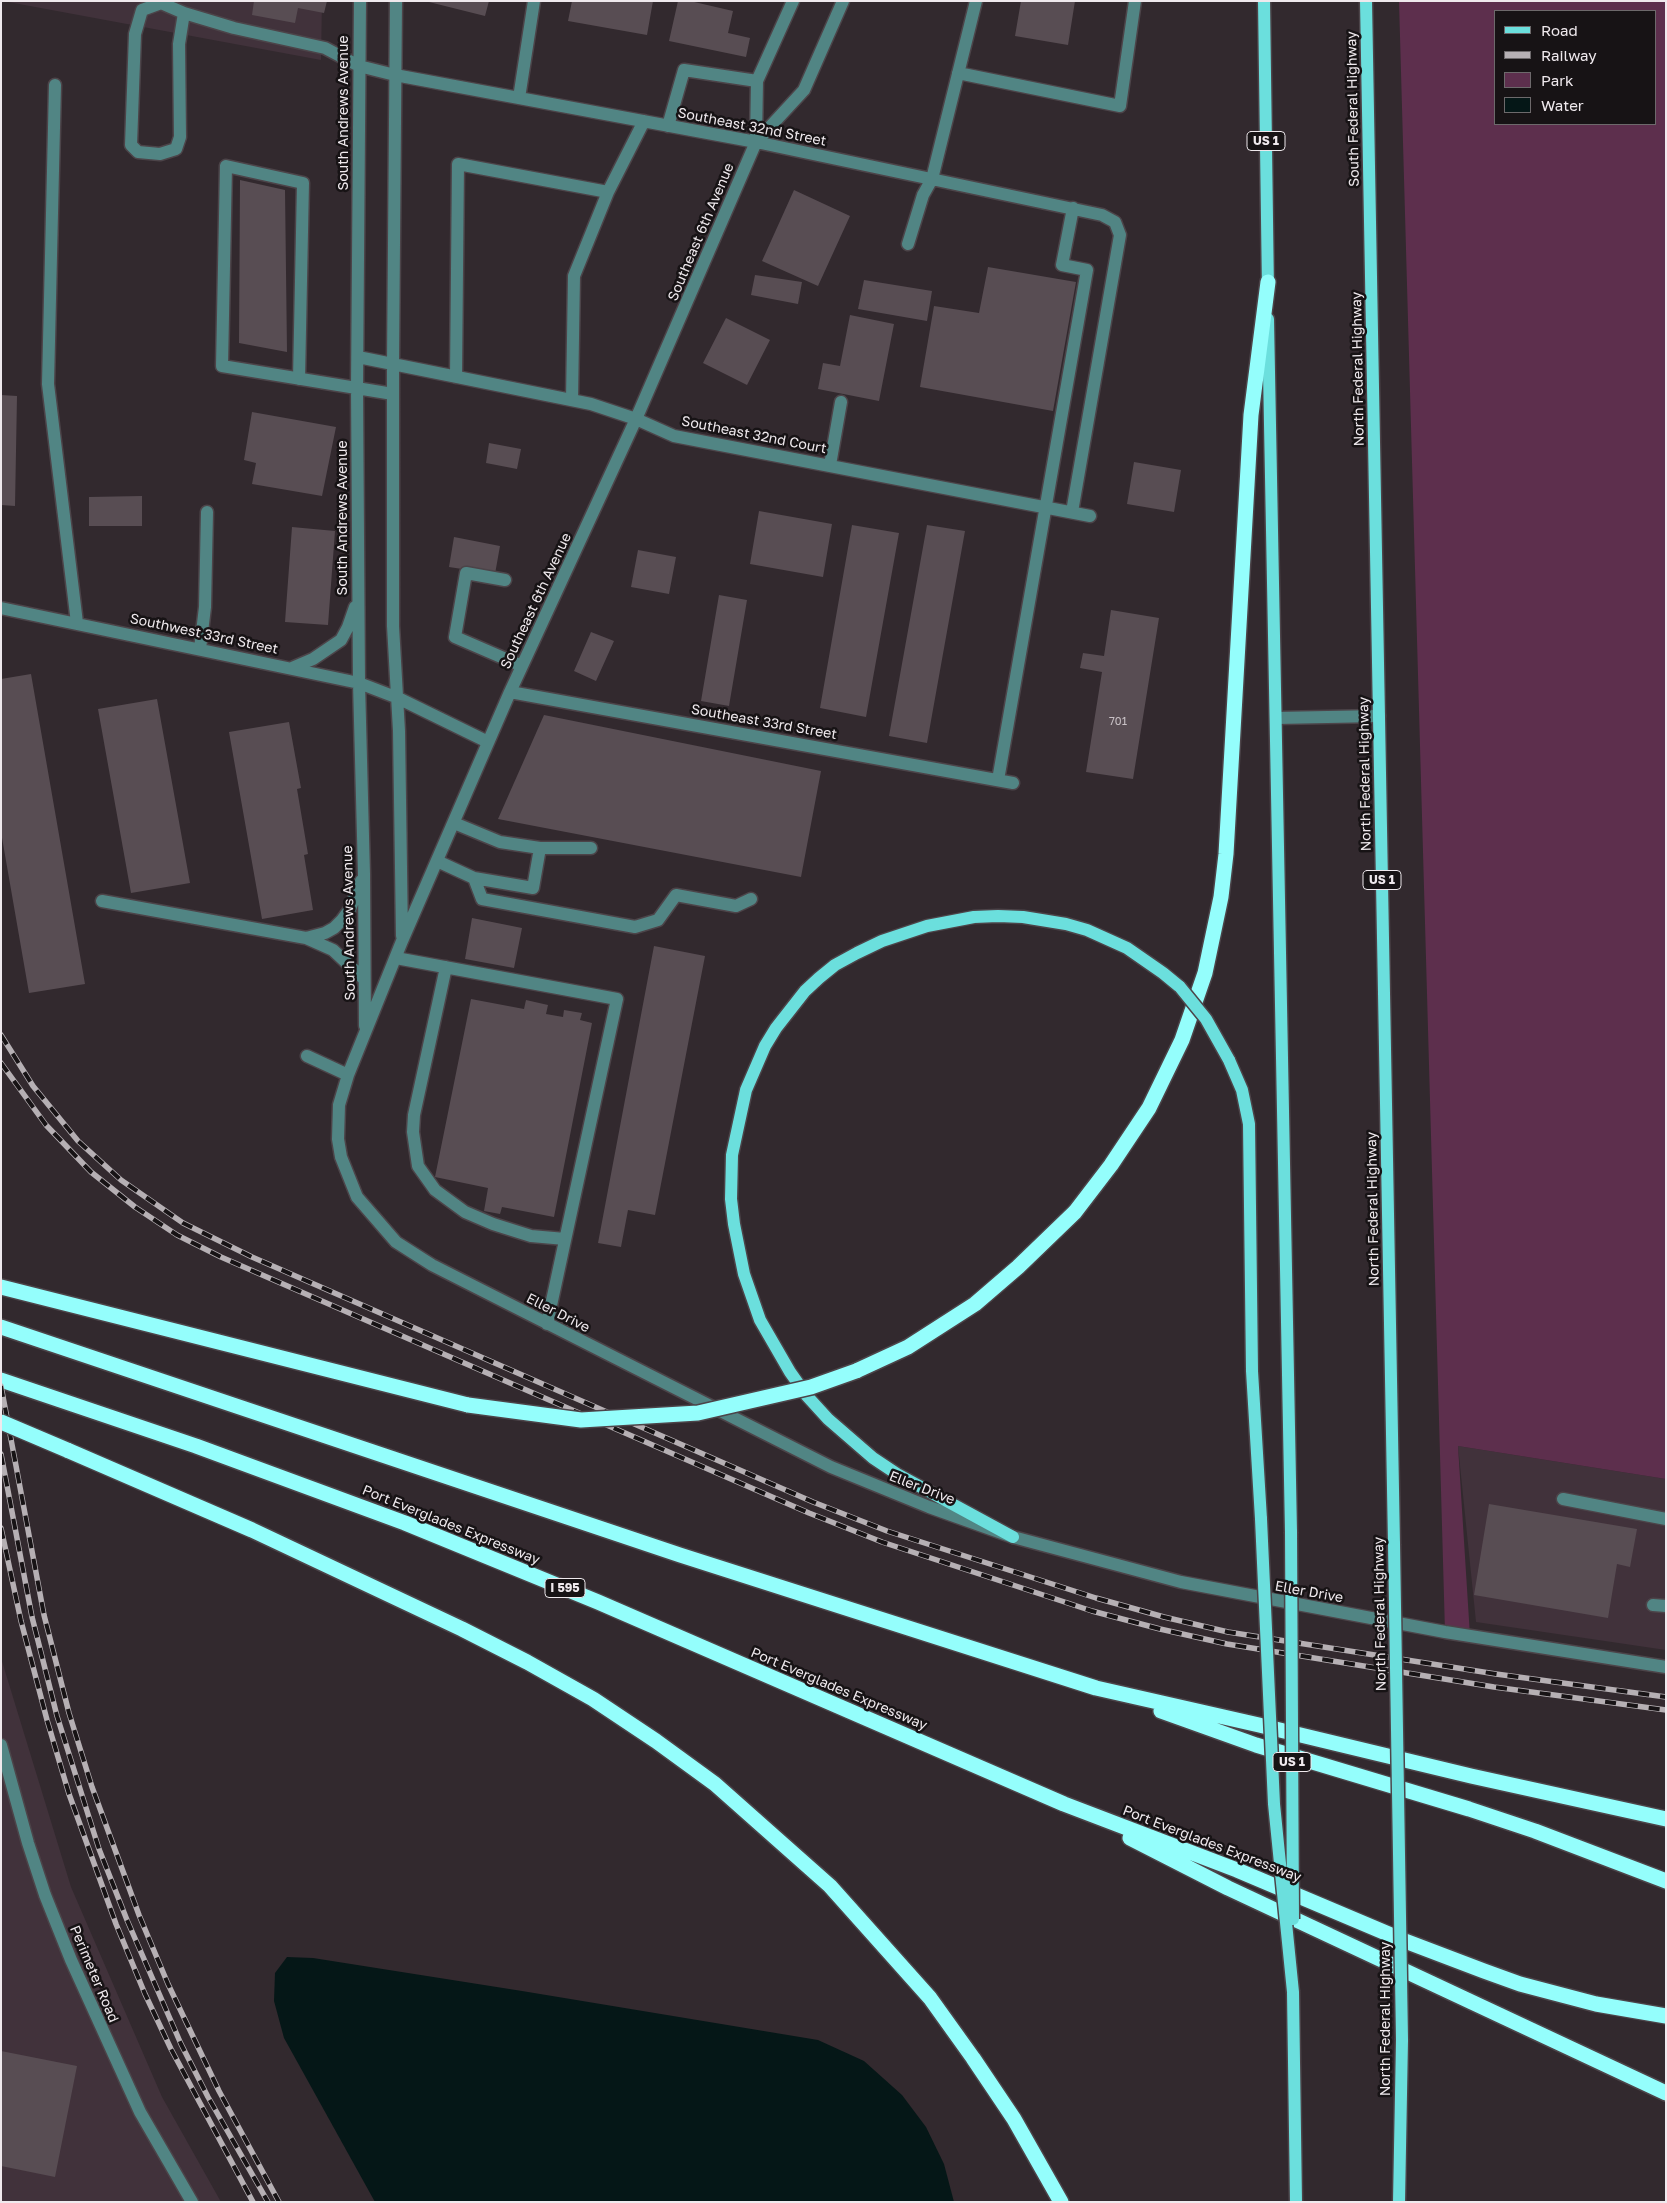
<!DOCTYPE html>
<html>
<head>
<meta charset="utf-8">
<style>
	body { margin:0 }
	#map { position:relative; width:1667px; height:2203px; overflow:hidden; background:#32292e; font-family:"Golos Text",sans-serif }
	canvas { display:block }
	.frame { position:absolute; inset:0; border:2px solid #efe9ed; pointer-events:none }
	.legend { position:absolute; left:1494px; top:10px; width:162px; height:115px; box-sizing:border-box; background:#171315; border:1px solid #6d696b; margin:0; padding:6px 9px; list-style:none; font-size:15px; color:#efe9ed }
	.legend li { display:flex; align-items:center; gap:10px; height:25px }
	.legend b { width:25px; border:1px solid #6d696b }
</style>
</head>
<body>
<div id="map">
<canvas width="1667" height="2203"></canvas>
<div class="frame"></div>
<ul class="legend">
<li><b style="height:6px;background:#6bdfdd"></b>Road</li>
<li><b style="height:6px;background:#b6b0b4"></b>Railway</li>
<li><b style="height:14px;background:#5d2f4d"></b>Park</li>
<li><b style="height:14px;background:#051717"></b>Water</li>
</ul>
</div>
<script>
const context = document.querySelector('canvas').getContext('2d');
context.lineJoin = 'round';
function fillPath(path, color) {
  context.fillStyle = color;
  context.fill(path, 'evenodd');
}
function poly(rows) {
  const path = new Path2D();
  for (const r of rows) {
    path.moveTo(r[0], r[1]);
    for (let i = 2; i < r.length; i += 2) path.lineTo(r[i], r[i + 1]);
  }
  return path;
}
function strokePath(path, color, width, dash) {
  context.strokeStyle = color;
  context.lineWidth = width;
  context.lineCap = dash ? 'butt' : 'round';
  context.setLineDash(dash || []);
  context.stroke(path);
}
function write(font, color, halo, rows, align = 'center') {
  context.font = font + ' "Golos Text",sans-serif';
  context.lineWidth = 5;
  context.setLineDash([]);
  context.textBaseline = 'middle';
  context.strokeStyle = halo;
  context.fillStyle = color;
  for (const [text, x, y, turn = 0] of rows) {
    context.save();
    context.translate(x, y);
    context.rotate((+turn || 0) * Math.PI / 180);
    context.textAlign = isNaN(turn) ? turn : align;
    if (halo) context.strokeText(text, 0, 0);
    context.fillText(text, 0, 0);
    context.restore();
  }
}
fillPath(poly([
	[3,1,322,1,321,60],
	[1458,1446,1666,1479,1666,1650,1476,1622],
	[1,1658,71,1887,162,2097,221,2202,1,2202]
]), '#41323b');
fillPath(poly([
	[1399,1,1666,1,1666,1479,1458,1446,1470,1636,1445,1632],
	[1496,11,1656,11,1656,124,1496,124]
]), '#5d2f4d');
fillPath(poly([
	[287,1957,313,1958,522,1991,818,2040,864,2061,902,2095,926,2127,944,2164,954,2202,375,2202,284,2038,274,2001,275,1973]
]), '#051717');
fillPath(poly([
	[254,1,327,1,324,13,298,8,295,23,252,15],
	[425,1,489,1,485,16],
	[572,1,653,1,647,35,568,21],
	[678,1,690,1,733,11,728,33,750,38,746,57,669,41],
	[1021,1,1075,1,1068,45,1015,36],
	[240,180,285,190,287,352,239,343],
	[794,190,850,216,818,286,762,261],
	[988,267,1076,282,1053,411,920,387,934,306,979,313],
	[755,275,802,282,798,304,751,295],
	[864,280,932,291,927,321,858,309],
	[850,315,894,324,879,401,818,389,823,363,840,366],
	[726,318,770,340,747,385,703,363],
	[1,395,17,396,15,506,1,505],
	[252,412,336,427,322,496,252,484,256,463,244,460],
	[489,443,521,449,517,469,486,463],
	[1134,462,1181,470,1174,512,1127,504],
	[142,496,142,526,89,526,89,497],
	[759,511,832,524,823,577,750,564],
	[852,525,899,533,866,717,820,708],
	[927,525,965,531,927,743,889,736],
	[292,527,335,531,328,625,285,622],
	[454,537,500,546,495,574,449,567],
	[638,550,676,557,669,594,631,587],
	[719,595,747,600,729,706,701,701],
	[1111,610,1159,618,1133,779,1086,772,1102,672,1080,668,1083,653,1104,656],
	[591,632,614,641,596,681,574,671],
	[31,674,85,984,29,993,1,832,1,679],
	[157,699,190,883,131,893,98,709],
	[544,715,821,771,801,877,498,819],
	[289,722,301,788,297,789,308,854,304,855,313,910,262,919,229,732],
	[472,918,522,928,514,968,465,959],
	[654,946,705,956,655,1215,628,1210,621,1247,598,1243],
	[471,999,524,1009,526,1000,548,1005,546,1014,563,1017,564,1010,582,1013,580,1020,592,1023,554,1217,502,1207,500,1214,484,1211,488,1188,435,1177],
	[1489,1504,1637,1529,1630,1567,1617,1564,1608,1618,1474,1595],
	[1,2051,77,2066,55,2177,1,2166]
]), '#584d53');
const minor = poly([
	[162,1,161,3,184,13,234,28,325,48,359,66,395,75,756,142,1102,215,1115,222,1120,235,1072,512],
	[360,1,357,388,359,683,364,874,365,1026],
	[396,1,393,364,393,626,399,731,402,936],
	[843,1,804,90,756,142,636,419,510,692,402,941,348,1075,339,1105,338,1139,341,1157,357,1197,396,1242,432,1265,831,1467,929,1507,1013,1537,1181,1582,1445,1632,1666,1667],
	[161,3,142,10,135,34,131,145,138,152,160,154,176,149,180,137,179,44,184,13],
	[958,73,1120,106,1135,1],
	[55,85,48,384,77,623],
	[519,98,534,1],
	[668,126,684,70,757,81],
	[756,142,757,81,793,1],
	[908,244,923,195,932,179,976,1],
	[358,357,591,404,636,419,674,436,1090,516],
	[456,377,458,164,608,192],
	[299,379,303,183,226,166,222,366,393,394],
	[572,400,574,276,608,192,644,121],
	[830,465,841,402],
	[505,580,466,573,455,637,522,666],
	[1,608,359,683,398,698,488,742],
	[200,649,205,607,207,512],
	[292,668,313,659,341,640,348,627,355,607],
	[510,692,1013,783],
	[1276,718,1379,716],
	[998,780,1087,270,1062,265,1073,208],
	[454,823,500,842,540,848,591,848],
	[437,861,474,878,533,888,540,848],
	[474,878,482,899,635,927,658,920,676,895,736,906,751,899],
	[102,901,306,938,333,950,364,979],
	[306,938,325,933,334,928,342,920,350,909,361,881],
	[396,958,617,999,547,1324],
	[446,967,414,1115,413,1132,418,1166,435,1190,465,1212,493,1224,531,1236,565,1239],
	[307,1056,348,1075],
	[1563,1499,1666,1519],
	[1653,1605,1666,1606],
	[1,1745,28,1843,45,1895,71,1960,140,2112,192,2202]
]);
const major = poly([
	[1264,1,1268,291],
	[1366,1,1394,1544],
	[1268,319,1291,1532],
	[1229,1060,1242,1090,1249,1124,1252,1371,1261,1519],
	[1013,1537,897,1474,873,1458,828,1419,807,1396,790,1372,760,1320,744,1274,734,1224,731,1199,732,1155,746,1090,765,1046,776,1028,805,991,819,978,835,965,857,953,882,941,927,926,974,917,998,916,1023,917,1066,924,1087,930,1127,948,1163,973,1180,987],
	[1293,1992,1296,2202],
	[1399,2202,1402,2040]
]);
const highway = poly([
	[1,1287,468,1405],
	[1,1327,680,1555,1096,1688,1259,1725,1471,1776,1666,1819],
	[856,1371,908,1347,975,1304,1018,1267,1075,1212,1111,1165,1149,1108,1182,1040,1205,973,1221,897,1226,854,1251,415,1268,282],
	[1,1380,196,1446,405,1523,598,1602,1064,1804,1237,1870,1405,1941,1484,1971,1520,1984,1596,2004,1666,2016],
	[67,1450,252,1530,462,1629,527,1662,593,1699,656,1741,715,1784,830,1886,930,1998,973,2058,1014,2119,1061,2202],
	[1161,1711,1256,1745,1469,1809,1535,1831,1666,1881],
	[1130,1838,1228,1888,1666,2093]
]);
strokePath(minor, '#4c4449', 15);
strokePath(major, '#4c4449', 15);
strokePath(highway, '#4c4449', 18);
strokePath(minor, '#518584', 12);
strokePath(major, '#6bdfdd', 12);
strokePath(highway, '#94fefc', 15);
const rail = poly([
	[1,1035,33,1086,78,1141,121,1180,183,1223,252,1257,813,1502,887,1531,1096,1598,1164,1617,1228,1632,1496,1674,1666,1697],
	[1,1063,46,1125,91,1172,135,1207,177,1235,221,1257,448,1356,809,1513,882,1542,1092,1611,1160,1629,1227,1644,1494,1687,1666,1710],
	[1,1386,44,1615,69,1713,92,1787,139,1915,168,1984,219,2091,279,2202],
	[1,1454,32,1617,57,1716,99,1849,127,1920,181,2044,208,2097,268,2202],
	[1,1528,21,1621,47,1720,69,1794,116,1924,145,1994,171,2049,253,2202]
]);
strokePath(rail, '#b6b0b4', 5.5);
strokePath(rail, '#171315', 4, [11]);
const majorBridge = poly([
	[1180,987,1206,1019,1229,1060],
	[1261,1519,1274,1804,1293,1992],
	[1291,1532,1293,1919],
	[1394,1544,1402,2040]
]);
const highwayBridge = poly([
	[468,1405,581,1420,698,1413,811,1387,856,1371],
	[1,1422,67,1450]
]);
strokePath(majorBridge, '#4c4449', 15, []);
strokePath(highwayBridge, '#4c4449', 18, []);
strokePath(majorBridge, '#6bdfdd', 12);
strokePath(highwayBridge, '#94fefc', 15);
write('11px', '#c9c2c6', null, [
	["701",1118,722]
]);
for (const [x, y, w] of [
	[1266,141,38],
	[1382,880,38],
	[565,1588,40],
	[1292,1762,38]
]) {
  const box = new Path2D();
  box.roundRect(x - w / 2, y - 9.5, w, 19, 4);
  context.fillStyle = '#171315';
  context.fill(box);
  strokePath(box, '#efe9ed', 1);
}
write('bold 12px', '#efe9ed', null, [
	["US 1",1266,141],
	["US 1",1382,880],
	["I 595",565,1588],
	["US 1",1292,1762]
]);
write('14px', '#efe9ed', '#171315', [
	["South Federal Highway",1353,109,-91],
	["South Andrews Avenue",344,113,-90],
	["Southeast 32nd Street",752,127,11],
	["Southeast 6th Avenue",701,232,-67],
	["North Federal Highway",1358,369,-91],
	["Southeast 32nd Court",754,435,11],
	["South Andrews Avenue",343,518,-90],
	["Southeast 6th Avenue",536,601,-65],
	["Southwest 33rd Street",204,634,12],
	["Southeast 33rd Street",764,722,10],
	["North Federal Highway",1365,774,-91],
	["South Andrews Avenue",349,923,-91],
	["North Federal Highway",1373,1209,-91],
	["Eller Drive",558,1313,27],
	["Eller Drive",922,1488,21],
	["Port Everglades Expressway",451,1525,22],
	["Eller Drive",1309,1592,10],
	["North Federal Highway",1380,1614,-91],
	["Port Everglades Expressway",839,1689,23],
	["Port Everglades Expressway",1212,1844,21],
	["Perimeter Road",94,1974,67],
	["North Federal Highway",1386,2019,-90]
]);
</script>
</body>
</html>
